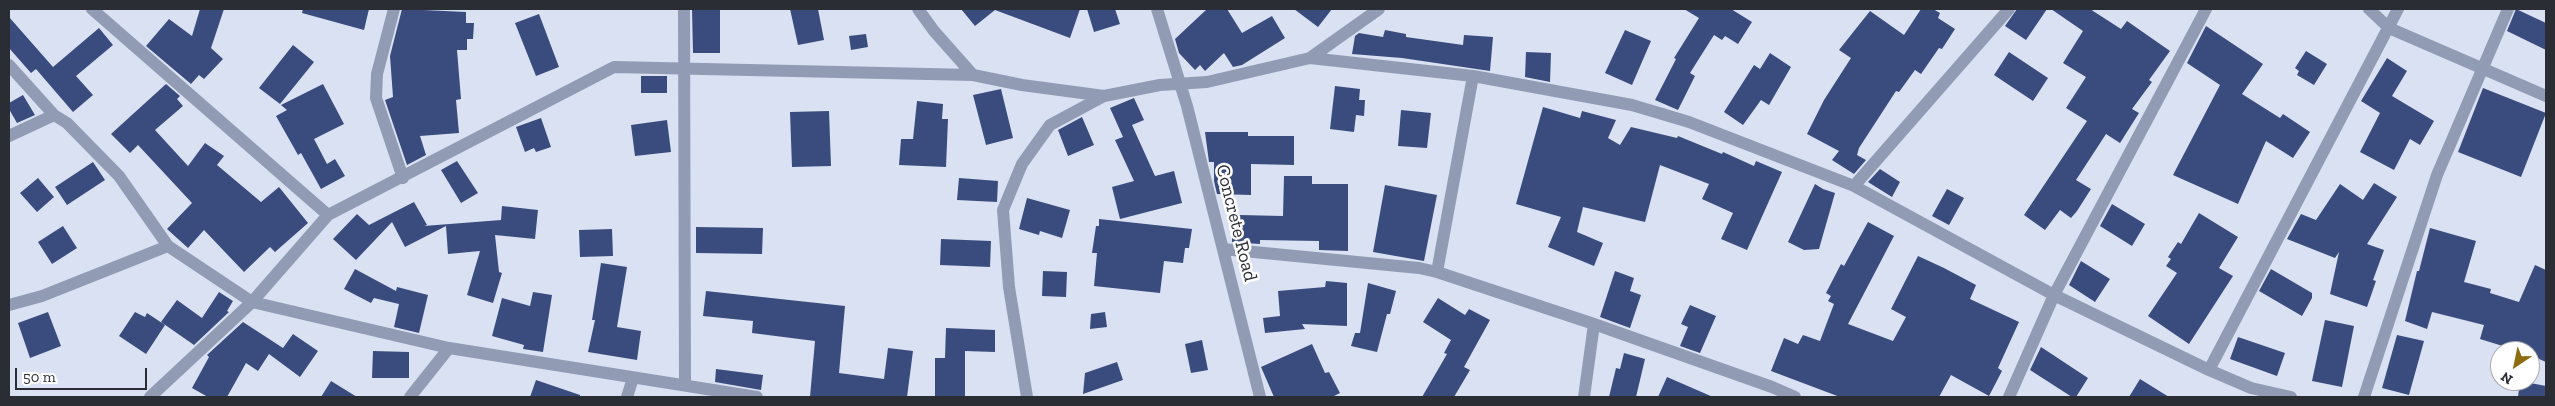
<!DOCTYPE html>
<html>
<head>
<meta charset="utf-8">
<style>
	body { margin:0 }
	#map { position:relative; width:2555px; height:406px; overflow:hidden; background:#d9e1f3; font-family:"Zilla Slab",serif }
	canvas { display:block }
	.frame { position:absolute; inset:0; border:10px solid #2b2d34; pointer-events:none }
	.north { position:absolute; left:2490px; top:341px; width:50px; height:50px; box-sizing:border-box; background:#fff; border:1px solid #aaabae; border-radius:50%; rotate:214deg; font-size:14px; font-weight:700; line-height:20px; text-align:center; color:#2b2d34 }
	.north::after { content:''; display:block; margin:auto; width:18px; height:22px; background:#8d6d10; clip-path:polygon(50% 0,100% 100%,50% 72%,0 100%) }
	.scale { position:absolute; left:15px; top:368px; width:132px; height:22px; box-sizing:border-box; border:2px solid #2b2d34; border-top:0; padding-left:6px; font-size:15px; line-height:18px; white-space:nowrap; color:#2b2d34; -webkit-text-stroke:4px #fff; paint-order:stroke }
</style>
</head>
<body>
<div id="map">
<canvas width="2555" height="406"></canvas>
<div class="frame"></div>
<div class="north">N</div>
<div class="scale">50 m</div>
</div>
<script>
const context = document.querySelector('canvas').getContext('2d');
context.lineJoin = 'round';
function fillPath(path, color) {
  context.fillStyle = color;
  context.fill(path, 'evenodd');
}
function poly(rows) {
  const path = new Path2D();
  for (const r of rows) {
    path.moveTo(r[0], r[1]);
    for (let i = 2; i < r.length; i += 2) path.lineTo(r[i], r[i + 1]);
  }
  return path;
}
function strokePath(path, color, width, dash) {
  context.strokeStyle = color;
  context.lineWidth = width;
  context.lineCap = dash ? 'butt' : 'round';
  context.setLineDash(dash || []);
  context.stroke(path);
}
function write(font, color, halo, rows, align = 'center') {
  context.font = font + ' "Zilla Slab",serif';
  context.lineWidth = 5;
  context.setLineDash([]);
  context.textBaseline = 'middle';
  context.strokeStyle = halo;
  context.fillStyle = color;
  for (const [text, x, y, turn = 0] of rows) {
    context.save();
    context.translate(x, y);
    context.rotate((+turn || 0) * Math.PI / 180);
    context.textAlign = isNaN(turn) ? turn : align;
    if (halo) context.strokeText(text, 0, 0);
    context.fillText(text, 0, 0);
    context.restore();
  }
}
fillPath(poly([
	[200,9,224,9,211,48,223,59,204,79,199,75,191,84,146,46,169,19,192,36],
	[303,9,369,9,364,30,302,13],
	[402,9,466,12,466,23,474,23,473,39,467,39,467,50,457,50,461,99,456,100,459,133,420,136,426,155,407,165,385,100,393,97,390,56],
	[692,9,720,9,720,53,693,53],
	[790,9,818,9,824,40,798,45],
	[961,9,1080,9,1070,38,995,10,975,26],
	[1087,9,1115,9,1120,24,1094,32],
	[1207,9,1227,9,1242,33,1272,16,1285,38,1242,65,1233,67,1224,53,1205,71,1200,65,1195,70,1179,53,1175,39],
	[1294,9,1332,9,1318,27],
	[1684,9,1731,9,1752,22,1738,44,1725,36,1722,40,1714,35,1690,73,1695,76,1678,110,1655,100,1676,59,1674,58,1699,18],
	[1921,9,1933,9,1940,13,1938,18,1955,29,1942,49,1939,48,1921,74,1915,70,1899,92,1896,91,1859,148,1857,155,1866,160,1854,174,1832,160,1839,151,1807,134,1824,100,1851,58,1839,50,1870,11,1904,35],
	[2017,9,2047,9,2026,40,2005,26],
	[2051,9,2090,9,2121,29,2127,21,2170,51,2149,80,2152,82,2132,109,2139,113,2120,143,2106,134,2076,180,2091,189,2077,211,2071,218,2060,210,2045,230,2024,215,2087,121,2066,108,2086,77,2063,63,2083,31],
	[2516,9,2546,23,2546,50,2507,31],
	[539,14,559,67,536,76,515,23],
	[9,17,53,67,99,28,113,45,76,76,93,95,73,112,36,69,31,73,9,48],
	[2206,26,2263,64,2242,94,2280,118,2283,114,2310,132,2293,158,2266,141,2238,204,2173,175,2220,85,2187,63],
	[1385,30,1406,34,1406,37,1463,45,1464,35,1493,37,1490,71,1402,58,1352,54,1355,36,1359,33,1383,37],
	[1625,30,1651,41,1632,85,1605,73],
	[866,34,868,47,851,50,849,36],
	[293,45,314,62,280,104,259,88],
	[2306,51,2327,64,2314,85,2297,75,2299,71,2295,68],
	[1526,52,1551,53,1550,82,1525,77],
	[2009,52,2048,78,2033,101,1994,75],
	[1770,53,1791,67,1769,105,1761,100,1743,125,1724,112,1754,65,1760,69],
	[2387,58,2407,71,2392,96,2434,121,2420,145,2410,139,2394,170,2360,152,2380,113,2361,101],
	[641,76,667,76,667,93,641,93],
	[166,84,180,96,177,99,183,106,155,130,188,166,205,143,224,156,217,165,261,202,279,187,308,223,275,252,270,247,244,272,204,230,188,248,167,229,192,203,138,145,130,153,111,134],
	[323,84,344,124,314,139,327,164,335,159,345,176,321,189,301,153,298,155,276,116,287,110,281,105],
	[1335,86,1360,89,1359,100,1365,100,1364,116,1356,115,1354,132,1330,129],
	[2483,88,2546,113,2521,177,2458,152],
	[1001,89,1013,138,986,145,973,95],
	[23,95,35,115,17,123,9,109,9,103],
	[1134,98,1144,120,1132,125,1155,176,1174,171,1182,203,1120,219,1112,187,1134,181,1115,140,1123,137,1110,108],
	[917,101,943,104,942,119,948,119,946,167,899,165,901,139,913,139],
	[1543,107,1580,118,1582,111,1616,120,1608,138,1620,145,1631,127,1677,138,1678,136,1722,154,1723,152,1754,166,1756,161,1782,172,1747,250,1721,239,1733,213,1702,199,1709,184,1660,165,1645,222,1583,207,1577,232,1603,243,1594,266,1548,247,1561,217,1516,204],
	[1401,110,1431,113,1427,148,1398,146],
	[829,111,831,166,792,167,790,112],
	[1082,117,1094,145,1068,156,1058,130],
	[541,118,551,147,536,152,534,148,525,152,516,127],
	[667,120,671,152,635,156,631,125],
	[1205,132,1248,132,1248,136,1294,136,1294,165,1251,164,1251,195,1217,194,1214,181,1214,162,1209,162],
	[457,161,478,193,461,203,441,170],
	[93,162,105,180,67,205,55,187],
	[1880,169,1900,182,1892,197,1868,182],
	[1284,176,1312,176,1312,184,1348,184,1348,251,1319,250,1319,241,1260,240,1260,244,1232,242,1232,224,1239,225,1239,215,1283,216],
	[38,178,54,197,37,212,20,193],
	[959,178,998,181,997,202,957,200],
	[2374,183,2397,197,2367,244,2384,250,2373,280,2376,281,2367,307,2330,294,2339,252,2335,258,2287,239,2301,214,2316,220,2340,184,2363,200],
	[1815,184,1823,189,1835,193,1819,249,1804,250,1788,242],
	[1385,185,1437,195,1424,261,1373,252],
	[1947,189,1964,198,1949,225,1932,216],
	[1027,198,1070,210,1062,238,1040,231,1039,235,1019,229],
	[414,202,427,225,424,226,501,220,502,206,538,210,535,239,495,235,499,272,502,273,493,303,467,295,480,251,448,254,446,226,405,247,392,222,356,260,333,239,357,214,369,225],
	[2112,204,2145,224,2132,246,2100,226],
	[2199,213,2238,237,2219,268,2233,276,2189,344,2148,316,2177,273,2166,266,2171,259,2168,257,2178,242,2181,244],
	[1099,219,1192,229,1189,248,1185,248,1183,263,1164,261,1160,293,1094,286,1097,253,1092,253,1096,226,1099,226],
	[1868,222,1894,236,1848,324,1893,341,1906,317,1891,309,1918,256,1944,268,1976,285,1970,299,2019,322,1998,368,2002,371,1989,396,1951,375,1939,397,1840,397,1771,371,1784,338,1798,344,1803,335,1820,341,1834,304,1828,301,1831,296,1826,293,1841,264,1844,266],
	[63,226,77,248,52,264,38,242],
	[696,227,763,228,762,254,696,253],
	[2430,228,2476,241,2464,282,2491,289,2490,293,2519,302,2535,265,2546,270,2546,362,2530,355,2530,351,2519,351,2480,339,2484,325,2432,312,2427,329,2405,321,2417,271,2419,271],
	[612,229,613,256,580,257,579,230],
	[941,239,991,241,990,267,940,265],
	[2081,261,2110,279,2095,302,2069,285],
	[601,263,627,267,617,327,641,331,637,360,588,352,595,320,592,320],
	[355,269,396,291,397,287,428,295,419,333,394,327,399,304,374,298,371,303,344,289],
	[2271,269,2312,293,2312,298,2302,316,2259,291],
	[1043,271,1067,272,1066,297,1042,296],
	[1615,271,1634,278,1630,291,1641,295,1630,328,1600,317],
	[1326,281,1347,283,1347,326,1302,324,1305,329,1265,333,1263,318,1280,316,1278,291,1325,287],
	[1368,283,1396,291,1390,314,1387,314,1377,352,1351,346,1355,333,1360,333],
	[706,291,845,306,839,373,884,379,888,348,913,351,907,397,810,397,815,341,752,333,753,321,703,316],
	[219,292,233,301,227,311,229,312,194,345,161,322,177,300,202,318],
	[533,292,552,295,543,352,523,349,524,345,492,336,502,298,530,306],
	[1438,298,1465,315,1469,309,1490,320,1464,367,1470,370,1454,397,1422,397,1447,354,1444,353,1451,340,1423,322],
	[1690,305,1716,316,1700,353,1680,346,1688,327,1681,324],
	[48,312,61,346,30,358,18,323],
	[135,312,145,317,147,313,165,325,146,354,119,336],
	[1105,312,1107,327,1090,329,1091,314],
	[2325,320,2354,326,2342,387,2312,381],
	[243,322,283,348,293,334,318,351,300,377,269,354,258,371,246,363,227,397,208,397,192,388,209,357,207,355],
	[946,328,995,330,995,352,965,351,965,397,935,397,935,358,945,358],
	[2397,335,2424,341,2409,395,2382,388],
	[2238,337,2285,353,2277,376,2230,359],
	[1202,340,1208,370,1191,373,1185,344],
	[1312,344,1325,373,1329,372,1340,393,1332,397,1274,397,1261,367],
	[2041,347,2088,378,2076,397,2072,397,2030,370],
	[373,351,409,352,409,378,372,378],
	[1624,353,1645,359,1636,397,1609,397,1616,368,1620,369],
	[1117,362,1123,380,1083,394,1085,373],
	[716,369,763,375,761,390,715,382],
	[1667,377,1713,397,1658,397],
	[2140,379,2169,397,2129,397],
	[536,380,580,395,580,397,530,397],
	[331,381,357,397,321,397],
	[2520,381,2546,386,2546,397,2518,397]
]), '#3a4c7d');
strokePath(poly([
	[92,9,328,215],
	[394,9,377,74,376,98,403,178],
	[684,9,685,385],
	[918,9,934,31,973,75,1022,85,1104,96,1160,85,1207,82,1310,58,1473,76,1632,105,1689,122,1854,186,2054,295,2209,370,2251,388,2291,397],
	[1157,9,1187,106,1260,397],
	[2369,9,2389,28,2546,96],
	[1310,58,1379,9],
	[9,65,54,115,67,123,119,176,168,246,252,302,449,348,757,397],
	[9,136,54,115],
	[1854,186,2009,9],
	[1223,249,1419,268,1437,272,1594,324,1772,387,1795,397],
	[1437,272,1473,76],
	[9,305,42,296,168,246],
	[2209,370,2398,9],
	[150,397,252,302,328,215,614,67,973,75],
	[410,397,449,348],
	[627,397,633,378],
	[1027,397,1009,287,1003,210,1022,164,1050,125,1104,96],
	[1584,397,1594,324],
	[2009,397,2054,295,2206,9],
	[2364,397,2437,175,2508,9]
]), '#919cb4', 12);
write('19px', '#2b2d34', '#fff', [
	["Concrete Road",1236,223,76]
]);
</script>
</body>
</html>
